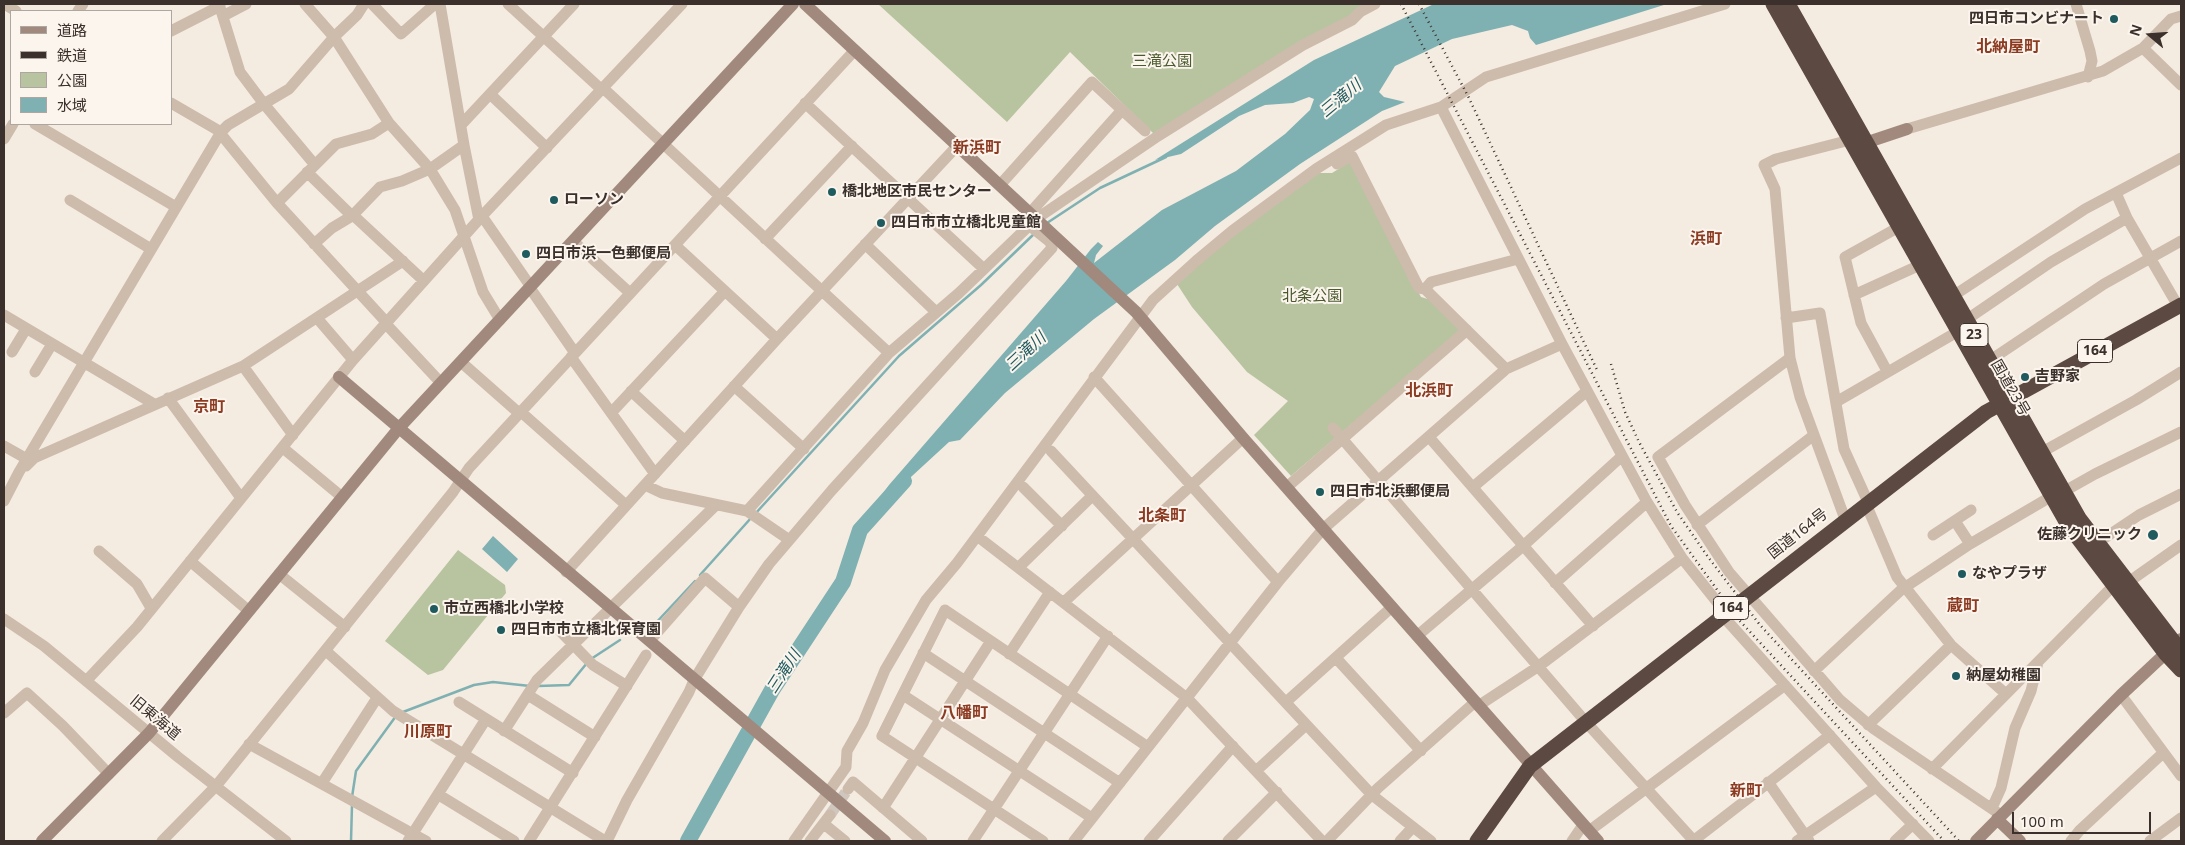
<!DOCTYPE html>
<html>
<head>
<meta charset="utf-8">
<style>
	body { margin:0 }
	#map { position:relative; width:2185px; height:845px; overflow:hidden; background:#f4ebe1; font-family:"Noto Sans","Noto Sans JP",sans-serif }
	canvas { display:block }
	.frame { position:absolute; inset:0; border:5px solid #3b302b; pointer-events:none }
	.legend { position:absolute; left:10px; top:10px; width:162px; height:115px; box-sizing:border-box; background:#fbf5ee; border:1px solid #aea6a0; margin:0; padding:6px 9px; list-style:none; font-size:15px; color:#3b302b }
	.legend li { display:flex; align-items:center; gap:10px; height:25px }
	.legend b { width:25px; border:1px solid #aea6a0 }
	.north { position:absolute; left:2125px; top:10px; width:50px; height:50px; -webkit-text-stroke:4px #fbf5ee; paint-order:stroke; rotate:288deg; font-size:14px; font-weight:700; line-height:20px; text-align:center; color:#3b302b }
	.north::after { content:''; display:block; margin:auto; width:18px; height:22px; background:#3b302b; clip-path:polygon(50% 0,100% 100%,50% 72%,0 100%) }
	.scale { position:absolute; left:2012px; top:812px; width:139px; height:22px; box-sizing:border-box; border:2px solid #3b302b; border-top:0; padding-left:6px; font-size:15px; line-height:18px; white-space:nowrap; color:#3b302b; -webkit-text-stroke:4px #fbf5ee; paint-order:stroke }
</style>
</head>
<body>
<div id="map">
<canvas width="2185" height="845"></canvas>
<div class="frame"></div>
<ul class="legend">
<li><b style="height:6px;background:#a18a7d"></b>道路</li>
<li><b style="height:6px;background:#3b302b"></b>鉄道</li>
<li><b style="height:14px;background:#b8c4a0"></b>公園</li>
<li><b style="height:14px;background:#7fb0b2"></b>水域</li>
</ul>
<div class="north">N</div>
<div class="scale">100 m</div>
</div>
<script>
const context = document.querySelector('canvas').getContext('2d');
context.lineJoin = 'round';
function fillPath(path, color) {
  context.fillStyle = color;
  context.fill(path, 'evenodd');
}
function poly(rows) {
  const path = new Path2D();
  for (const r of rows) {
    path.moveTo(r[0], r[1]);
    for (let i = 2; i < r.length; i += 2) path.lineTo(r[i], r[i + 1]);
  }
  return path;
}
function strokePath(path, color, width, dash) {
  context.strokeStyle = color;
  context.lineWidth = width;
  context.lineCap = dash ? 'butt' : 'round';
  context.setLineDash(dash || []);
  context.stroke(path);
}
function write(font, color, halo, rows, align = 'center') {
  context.font = font + ' "Noto Sans","Noto Sans JP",sans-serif';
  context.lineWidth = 4;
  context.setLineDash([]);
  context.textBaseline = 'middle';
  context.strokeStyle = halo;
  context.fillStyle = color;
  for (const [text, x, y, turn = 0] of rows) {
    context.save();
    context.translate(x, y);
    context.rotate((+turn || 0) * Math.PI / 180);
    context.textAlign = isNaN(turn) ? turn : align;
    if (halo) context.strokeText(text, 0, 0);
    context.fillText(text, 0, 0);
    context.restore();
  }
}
fillPath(poly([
	[878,4,1367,4,1349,18,1154,134,1070,52,1007,122],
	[1350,162,1421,297,1431,300,1462,329,1291,476,1254,435,1288,401,1247,372,1192,307,1177,284,1231,236,1317,173,1332,173],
	[458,550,505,585,506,593,443,670,428,675,385,641]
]), '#b8c4a0');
fillPath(poly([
	[1434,4,1667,4,1536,45,1530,38,1528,31,1512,25,1452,39,1395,66,1379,92,1384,97,1405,102,1382,111,1300,164,1215,226,1175,260,1094,319,1005,393,960,440,949,442,862,522,889,485,1066,281,1091,249,1098,242,1103,246,1096,255,1094,263,1162,210,1236,171,1285,134,1310,110,1314,99,1309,97,1293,103,1265,105,1239,116,1181,154,1155,160,1314,60],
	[493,536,518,559,507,572,482,549]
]), '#7fb0b2');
strokePath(poly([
	[1047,223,1100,188,1166,157],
	[755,514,899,356,981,285,1035,233],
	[700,575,751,518],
	[653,626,695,581],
	[591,659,620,640],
	[538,686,569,685,587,663],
	[403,712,474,685,493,682,530,686],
	[352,797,356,771,396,716],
	[351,841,352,805]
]), '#7fb0b2', 2.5);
strokePath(poly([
	[688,841,772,690,843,582,860,530,904,481]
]), '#7fb0b2', 16);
strokePath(poly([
	[830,815,848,789]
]), '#cfc6bd', 11, [11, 5.5]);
strokePath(poly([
	[4,4,16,11],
	[219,4,240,72,264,104,315,165],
	[305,4,334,37,389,123,430,169,455,210,483,292,500,320],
	[372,4,401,34,435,4],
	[508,4,602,90],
	[2076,4,2090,51,2092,61,2088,77],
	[78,11,83,4],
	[223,16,246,4],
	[171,31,220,6],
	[2143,48,2181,85],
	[603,88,889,353],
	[490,94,547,148],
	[171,103,221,132],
	[805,103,984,269],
	[1441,107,1562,344,1647,502,1682,558,1725,612],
	[1122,110,1145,131],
	[35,124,176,207],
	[461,125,574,4],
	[1907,129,2103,71,2143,48,2171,19,2181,16],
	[220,133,277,203,387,323],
	[4,139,13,124],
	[464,145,479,220],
	[1337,164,1352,156,1419,288,1425,289],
	[307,172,352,216],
	[1000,185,1092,82,1122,110,1030,213],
	[2116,193,2127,218,2178,306],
	[70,200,151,249],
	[277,203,336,144,372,134,389,123],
	[353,215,424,281],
	[482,216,531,287],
	[765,239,852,146],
	[573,241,630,293],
	[314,244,332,228,352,216,380,187,402,181,430,169,464,145,440,4],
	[865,244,936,312],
	[675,245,777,339],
	[530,288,575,353],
	[1854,295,1920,265],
	[1953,296,2085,209,2181,158],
	[4,315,154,404],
	[317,318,353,360],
	[1786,318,1820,313,1844,449,1868,502],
	[1966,320,2051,262,2127,218],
	[386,324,441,383],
	[12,352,26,329],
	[571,357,655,474],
	[1790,358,1658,457,1685,505,1729,572,1840,700,1874,729,2001,815],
	[1989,361,2104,284,2181,241],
	[461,362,520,414],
	[243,366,293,435],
	[1506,369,1425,289,1431,282,1518,259],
	[1887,371,1861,323,1845,257,1899,227],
	[35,372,52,344],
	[1094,377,1278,582],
	[734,386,804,449],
	[631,391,685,441],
	[168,398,241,498],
	[1836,402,1957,332],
	[521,412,626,505],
	[611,413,725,291],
	[1333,428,1585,721,1694,841],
	[1429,437,1593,626],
	[4,446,27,459],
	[283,448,342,497],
	[1051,451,1372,795,1431,841],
	[2042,452,2136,400,2181,372],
	[26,466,34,458,243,366,403,261],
	[645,485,662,493,747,511,889,353,959,293,1036,219,1158,136,1303,45,1352,20,1360,12,1375,4],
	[1023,487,1062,526],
	[1287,487,1467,330],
	[1473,487,1587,391],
	[2063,492,2095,474,2181,432],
	[4,501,19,472,221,132,228,125,289,89,334,37,357,15,364,4],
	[1866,504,1897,577,1951,645,2006,694],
	[747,511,788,539],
	[1845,519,1800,397,1790,358,1775,189,1764,165,1776,159,1850,140],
	[1955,521,1970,544],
	[1697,525,1814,435],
	[1933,535,1971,510],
	[977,536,1187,698,1322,841],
	[2097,543,2139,515,2181,494],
	[99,551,137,584,151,608],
	[190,561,249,611],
	[1019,567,1092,496],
	[566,572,777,339,958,145],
	[279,574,345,627],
	[1555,583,1647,502],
	[2127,583,2181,545],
	[1064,602,1243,438],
	[1722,615,1876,787,1929,841],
	[4,619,44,646,178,757,286,841],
	[559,630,593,665,627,686],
	[1417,636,1523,546,1622,456],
	[653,637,705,578,739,607],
	[326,651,393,711,605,841],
	[923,653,1120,783],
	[1009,654,1050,592],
	[1336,658,1421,751],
	[1814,671,1901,590,1970,544,2052,496],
	[87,680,137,627,353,360,482,216,682,4],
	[528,695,595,737],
	[903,695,1092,818],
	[2121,695,2181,776],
	[459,702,573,773],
	[1286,702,1392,607],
	[1478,706,1539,666,1682,558],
	[4,713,27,693,63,726,109,774],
	[1868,725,1951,645],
	[504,731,537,680,716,505],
	[249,744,426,841],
	[1932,769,2113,586],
	[1256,771,1306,725],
	[1768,782,1809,841],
	[322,783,377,698],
	[848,789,853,782,922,841],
	[439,795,514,841],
	[883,808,991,641],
	[1992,808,2001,788,2015,728,2031,691,2038,662],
	[824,824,845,841],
	[1589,831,1785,685],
	[162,841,216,786,453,492,469,468,855,50],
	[408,841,486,719],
	[529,841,646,655],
	[607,841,627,800,689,692,694,680,739,607,769,564,832,490,1052,248,1050,242,1030,226],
	[794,841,846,767,847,751,863,723,885,670,926,600,957,563,1153,300,1196,261,1232,231,1316,169,1386,125,1441,107,1486,77,1725,4],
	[810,841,830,815],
	[973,841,1108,636],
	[1043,841,882,736,945,610,1148,747],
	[1074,841,1278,582,1323,529,1506,369,1562,344],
	[1149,841,1233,746],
	[1228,841,1277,792],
	[1327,841,1378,788,1475,702],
	[1400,841,1413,827],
	[1572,841,1583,825],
	[1693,841,1830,735],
	[1797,841,1876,787],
	[1895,841,1913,824],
	[2071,841,2080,830,2163,753],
	[2150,841,2181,818]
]), '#cdbbac', 11);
strokePath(poly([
	[805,4,1136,312,1243,438,1598,841],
	[1858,141,1868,142,1907,129],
	[339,377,885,841],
	[1997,819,2020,841],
	[42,841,149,733,399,428,793,4],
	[1976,841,2121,695,2181,639]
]), '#a18a7d', 12);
strokePath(poly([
	[1773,4,2068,525,2165,653,2181,670],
	[1788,4,2079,518,2181,651],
	[1477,841,1530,766,1986,412,2181,305]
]), '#5c4a42', 15);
strokePath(poly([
	[1401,4,1671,526,1739,620,1944,841],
	[1419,4,1469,98,1597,370],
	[1611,364,1625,412,1639,442,1677,512,1708,557,1760,625,1959,841]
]), '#3b302b', 2.5, [1, 4]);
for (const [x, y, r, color] of [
	[2114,19,5,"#1f5a5e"],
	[832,192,5,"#1f5a5e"],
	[554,200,5,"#1f5a5e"],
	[881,223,5,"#1f5a5e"],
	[526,254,5,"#1f5a5e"],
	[2025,377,5,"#1f5a5e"],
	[1320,492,5,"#1f5a5e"],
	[2153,535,6,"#1f5a5e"],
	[1962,574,5,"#1f5a5e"],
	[434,609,5,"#1f5a5e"],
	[501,630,5,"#1f5a5e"],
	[1956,676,5,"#1f5a5e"]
]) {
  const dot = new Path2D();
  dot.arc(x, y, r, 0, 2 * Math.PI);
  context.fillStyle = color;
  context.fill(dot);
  strokePath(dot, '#fbf5ee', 2);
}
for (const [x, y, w] of [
	[1974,335,28],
	[2095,351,35],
	[1731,608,35]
]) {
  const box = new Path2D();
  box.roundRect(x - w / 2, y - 11.5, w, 23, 4);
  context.fillStyle = '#fbf5ee';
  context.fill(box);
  strokePath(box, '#3b302b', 1);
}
write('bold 14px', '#3b302b', null, [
	["23",1974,335],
	["164",2095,351],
	["164",1731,608]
]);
write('bold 15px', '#3b302b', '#fbf5ee', [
	["四日市コンビナート",2104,19,"right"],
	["橋北地区市民センター",842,192],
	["ローソン",564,200],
	["四日市市立橋北児童館",891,223],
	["四日市浜一色郵便局",536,254],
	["吉野家",2035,377],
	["四日市北浜郵便局",1330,492],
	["佐藤クリニック",2142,535,"right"],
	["なやプラザ",1972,574],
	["市立西橋北小学校",444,609],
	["四日市市立橋北保育園",511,630],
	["納屋幼稚園",1966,676]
], 'left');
write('15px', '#4a5a2e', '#fbf5ee', [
	["三滝公園",1162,62],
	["北条公園",1312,297]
]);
write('15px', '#3b302b', '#fbf5ee', [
	["国道23号",2010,388,60],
	["国道164号",1798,534,-38],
	["旧東海道",155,718,40]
]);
write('bold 16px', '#8c3b22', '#fbf5ee', [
	["北納屋町",2008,47],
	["新浜町",977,148],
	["浜町",1706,239],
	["北浜町",1429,391],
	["京町",209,407],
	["北条町",1162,516],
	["蔵町",1963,606],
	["八幡町",964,713],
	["川原町",428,732],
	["新町",1746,791]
]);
write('italic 16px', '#1f5a5e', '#fbf5ee', [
	["三滝川",1341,99,-40],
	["三滝川",1026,352,-43],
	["三滝川",784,672,-57]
]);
</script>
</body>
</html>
